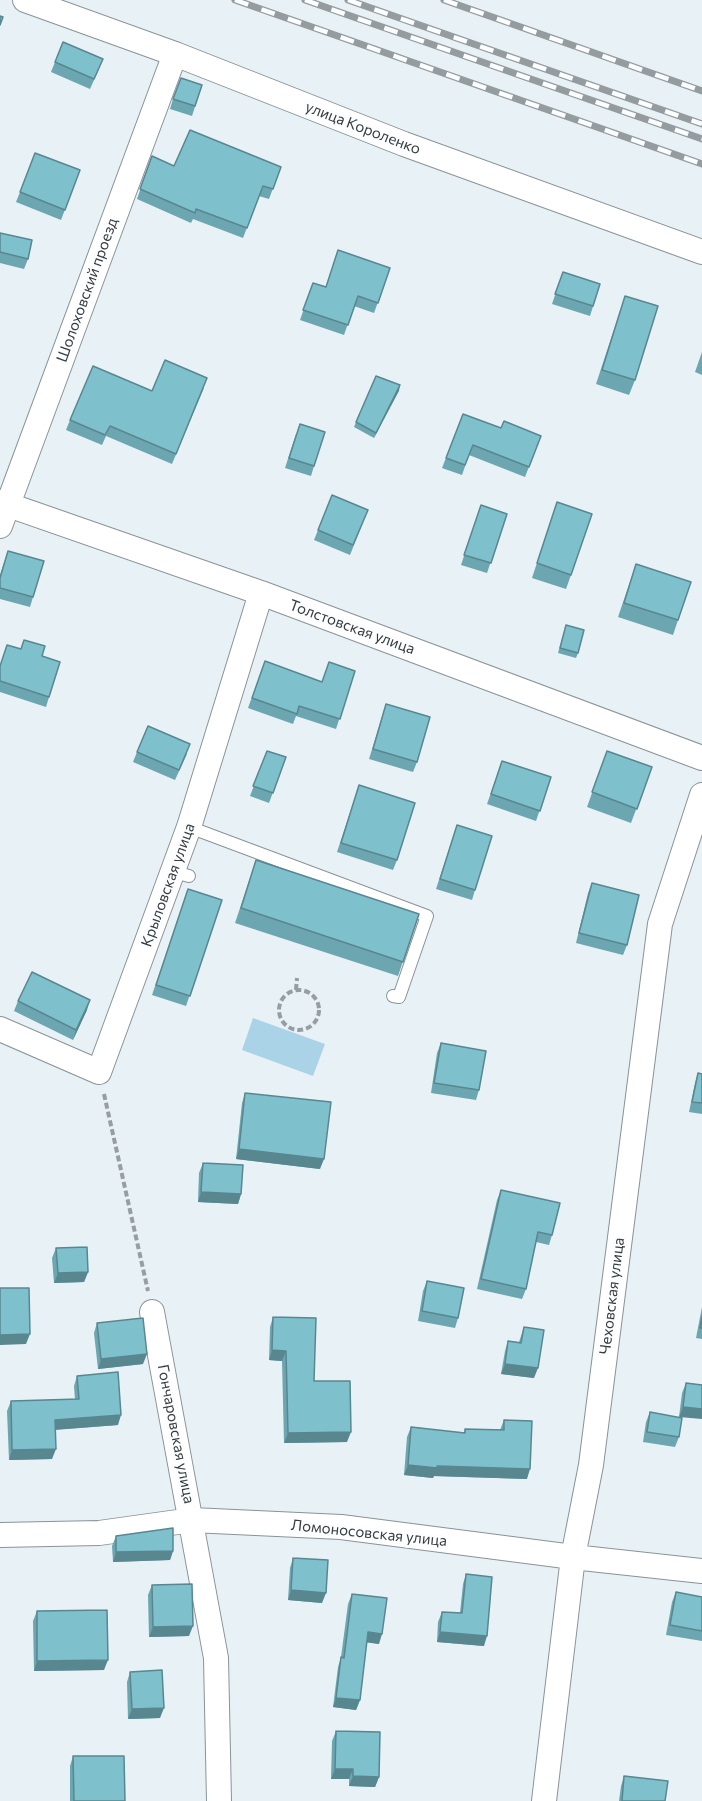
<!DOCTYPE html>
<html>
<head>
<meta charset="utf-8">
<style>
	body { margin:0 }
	canvas { display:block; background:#e7f1f6 }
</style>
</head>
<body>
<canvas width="702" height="1801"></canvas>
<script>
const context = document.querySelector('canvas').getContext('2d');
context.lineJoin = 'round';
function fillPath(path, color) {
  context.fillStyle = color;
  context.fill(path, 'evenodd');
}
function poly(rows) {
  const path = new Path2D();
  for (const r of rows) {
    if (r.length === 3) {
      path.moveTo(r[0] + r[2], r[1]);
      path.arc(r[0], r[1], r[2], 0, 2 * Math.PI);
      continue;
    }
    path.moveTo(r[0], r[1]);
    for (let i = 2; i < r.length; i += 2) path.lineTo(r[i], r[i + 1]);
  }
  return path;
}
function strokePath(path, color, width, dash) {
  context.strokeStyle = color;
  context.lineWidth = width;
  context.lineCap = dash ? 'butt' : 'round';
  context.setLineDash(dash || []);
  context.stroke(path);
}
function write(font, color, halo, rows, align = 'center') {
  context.font = font + ' Commissioner,sans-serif';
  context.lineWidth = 6;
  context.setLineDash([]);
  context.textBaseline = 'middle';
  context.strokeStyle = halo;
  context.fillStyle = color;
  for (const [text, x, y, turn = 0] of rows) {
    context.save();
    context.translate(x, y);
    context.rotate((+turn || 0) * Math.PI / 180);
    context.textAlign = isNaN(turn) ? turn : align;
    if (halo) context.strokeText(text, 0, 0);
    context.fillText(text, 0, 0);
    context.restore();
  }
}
fillPath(poly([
	[253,1018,325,1044,313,1076,242,1050]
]), '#abd3e7');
const service = poly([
	[189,827,427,916,399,997,393,996],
	[174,872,189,876]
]);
const minor = poly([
	[25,0,175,54,404,144,702,252],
	[0,502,261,593,702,758],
	[0,526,175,54],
	[0,1029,99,1072,189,827,261,593],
	[152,1312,216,1658,219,1801],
	[0,1535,99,1533,192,1520,341,1527,573,1557,702,1571],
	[544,1801,573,1557,591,1465,660,924,702,795]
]);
strokePath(service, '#8a9398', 14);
strokePath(minor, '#8a9398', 26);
strokePath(poly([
	[299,1010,20],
	[296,990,297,978],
	[104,1094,148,1291]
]), '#979ea2', 4, [6, 3]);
strokePath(service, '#fff', 12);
strokePath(minor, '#fff', 24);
const rail = poly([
	[235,0,702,164],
	[305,0,702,139],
	[348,0,702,124],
	[444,0,702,91]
]);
strokePath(rail, '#959c9f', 7);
strokePath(rail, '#fbfdfe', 4.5, [14]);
fillPath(poly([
	[55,62,99,69,90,89,51,72],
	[202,85,192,116,170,109,173,99],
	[152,156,174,166,281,167,269,199,259,196,243,238,193,219,191,223,137,199],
	[80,170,61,220,16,202,20,192],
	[0,233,28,259,24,269,0,263],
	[390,268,374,313,354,306,344,335,300,320,313,283,325,287],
	[563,272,600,284,590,316,552,304],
	[625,296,635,380,629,395,596,384],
	[702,352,702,375,695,372],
	[400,385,374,438,354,427,356,422],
	[204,388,172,464,106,436,102,445,66,430,70,420,152,391],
	[463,414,501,428,541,436,525,477,469,455,462,475,442,468],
	[296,434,314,466,311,476,285,468],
	[481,505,507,514,487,573,461,565],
	[368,510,350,555,314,540,318,530],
	[552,517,571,575,566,589,532,578],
	[8,551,33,597,30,607,0,599,0,575],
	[636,564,678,620,673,635,618,617],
	[566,625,578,653,576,658,558,653],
	[42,656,49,697,46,707,0,692,0,665],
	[265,661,322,682,355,671,336,729,296,716,293,724,248,708],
	[386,704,417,762,413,772,369,759],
	[267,751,286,757,269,803,250,796],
	[607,751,652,767,631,823,587,807],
	[137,752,187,754,175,780,133,762],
	[502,761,551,777,536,821,487,804],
	[359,785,397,860,393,870,337,852],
	[457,825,475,890,472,900,436,889],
	[256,860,419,914,398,976,235,923],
	[592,883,627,945,623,955,576,943,588,893],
	[188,889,222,900,186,1006,152,995],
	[18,1001,87,1010,73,1040,14,1011],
	[441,1043,479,1090,476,1100,431,1093,437,1053],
	[698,1073,702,1074,702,1114,689,1112,695,1083],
	[245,1093,320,1169,236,1159,242,1103],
	[203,1163,241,1194,238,1204,198,1202,199,1173],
	[501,1190,552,1235,549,1245,536,1242,526,1289,522,1299,477,1289,497,1200],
	[56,1248,88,1272,84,1282,54,1283,52,1258],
	[427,1281,458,1318,455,1328,418,1321,423,1291],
	[702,1307,702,1339,696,1338],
	[273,1317,314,1381,347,1442,284,1443,282,1361,269,1360,270,1327],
	[97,1323,143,1364,98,1369,94,1333],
	[524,1327,534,1378,501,1374,505,1351,508,1341,519,1342],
	[77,1376,118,1425,55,1430,52,1459,9,1460,7,1411,11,1401,75,1400,74,1386],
	[686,1383,702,1385,679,1417,682,1393],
	[650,1412,679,1437,675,1447,643,1442,646,1422],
	[504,1420,527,1479,434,1476,433,1478,404,1475,407,1437,411,1427,464,1433,465,1429,500,1430],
	[116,1536,173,1551,170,1560,113,1562,112,1546],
	[293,1558,322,1603,288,1600,290,1568],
	[466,1574,484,1646,437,1642,438,1622,442,1612,460,1613,463,1584],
	[152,1585,189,1636,149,1637,148,1595],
	[676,1592,702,1597,702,1641,666,1635,672,1602],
	[352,1594,379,1644,366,1642,360,1700,356,1710,333,1707,338,1667,341,1657,348,1604],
	[37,1611,104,1670,34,1671,33,1621],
	[130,1672,160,1718,128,1719,127,1682],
	[336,1731,379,1777,375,1787,349,1786,349,1779,331,1779,332,1741],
	[73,1756,125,1801,70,1801,70,1766],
	[624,1776,665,1801,619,1801,621,1786]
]), '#6ca6b0');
fillPath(poly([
	[400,385,399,391,374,438,376,433],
	[90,1000,87,1010,73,1040,76,1030],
	[239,1149,324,1159,320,1169,236,1159],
	[201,1192,241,1194,238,1204,198,1202],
	[88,1272,84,1282,54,1283,58,1273],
	[30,1334,26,1344,0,1345,0,1335],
	[272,1350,286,1351,282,1361,269,1360],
	[147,1354,143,1364,98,1369,101,1359],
	[505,1364,538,1368,534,1378,501,1374],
	[683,1407,702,1409,702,1419,679,1417],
	[121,1415,118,1425,51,1430,55,1420],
	[351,1432,347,1442,284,1443,288,1433],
	[56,1449,52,1459,9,1460,12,1450],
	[408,1465,437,1466,530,1469,527,1479,434,1476,433,1478,404,1475],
	[173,1551,170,1560,113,1562,116,1552],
	[291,1590,326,1593,322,1603,288,1600],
	[193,1626,189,1636,149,1637,153,1627],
	[368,1632,382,1634,379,1644,364,1642],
	[440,1632,487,1636,484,1646,437,1642],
	[108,1660,104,1670,34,1671,37,1661],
	[336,1698,360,1700,356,1710,333,1707],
	[164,1708,160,1718,128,1719,132,1709],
	[335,1769,353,1769,349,1779,331,1779],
	[353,1776,379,1777,375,1787,349,1786]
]), '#588790');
const building = poly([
	[0,16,3,17,0,25,0,16],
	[63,42,103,59,94,79,55,62,63,42],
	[181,78,202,85,195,106,173,99,181,78],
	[190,130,281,167,273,189,263,186,247,228,196,209,195,213,140,189,152,156,174,166,190,130],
	[35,153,80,170,65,210,20,192,35,153],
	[0,233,32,240,28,259,0,252,0,233],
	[338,250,390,268,378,303,358,296,348,325,303,310,313,283,326,287,338,250],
	[563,272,600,284,593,306,555,294,563,272],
	[625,296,658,306,635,380,602,370,625,296],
	[165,360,207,378,176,454,110,426,105,435,70,420,93,366,152,391,165,360],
	[376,376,400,385,376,433,356,422,376,376],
	[463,414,501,428,504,421,541,436,529,467,473,445,465,465,446,458,463,414],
	[300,424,325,432,314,466,289,458,300,424],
	[332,495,368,510,353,545,318,530,332,495],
	[557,502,592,514,571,575,537,563,557,502],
	[481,505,507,514,491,563,464,555,481,505],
	[8,551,44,561,33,597,0,588,0,578,8,551],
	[636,564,691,582,678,620,624,603,636,564],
	[566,625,584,630,578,653,560,648,566,625],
	[24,640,45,646,42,656,60,662,49,697,0,681,0,666,7,645,21,649,24,640],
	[265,661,322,682,329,662,355,671,340,719,299,706,297,714,252,698,265,661],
	[386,704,430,717,417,762,373,749,386,704],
	[148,726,190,744,179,770,137,752,148,726],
	[267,751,286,757,273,793,253,786,267,751],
	[607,751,652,767,637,809,592,792,607,751],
	[502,761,551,777,540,811,491,794,502,761],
	[359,785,415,803,397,860,341,843,359,785],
	[457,825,492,836,475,890,440,879,457,825],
	[256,860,419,914,403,962,241,908,256,860],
	[592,883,639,895,627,945,579,933,592,883],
	[188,889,222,900,190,996,156,985,188,889],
	[32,972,90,1000,76,1030,18,1001,32,972],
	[441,1043,486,1051,479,1090,434,1083,441,1043],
	[698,1073,702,1074,702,1103,692,1102,698,1073],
	[245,1093,331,1102,324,1159,239,1149,245,1093],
	[203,1163,243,1165,241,1194,201,1192,203,1163],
	[501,1190,560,1203,552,1235,538,1232,526,1289,481,1279,501,1190],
	[87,1247,88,1272,58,1273,56,1248,87,1247],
	[427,1281,464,1288,458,1318,422,1311,427,1281],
	[0,1288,29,1288,30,1334,0,1335,0,1288],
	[702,1316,702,1328,700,1328,702,1316],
	[273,1317,316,1318,314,1381,350,1381,351,1432,288,1433,286,1351,272,1350,273,1317],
	[143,1318,147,1354,101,1359,97,1323,143,1318],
	[524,1327,544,1330,538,1368,505,1364,508,1341,521,1343,524,1327],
	[118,1372,121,1415,55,1420,56,1449,12,1450,11,1401,79,1399,77,1376,118,1372],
	[686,1383,702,1385,702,1409,683,1407,686,1383],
	[650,1412,682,1418,679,1437,647,1432,650,1412],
	[504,1420,532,1421,530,1469,437,1466,437,1468,408,1465,411,1427,465,1433,465,1429,504,1430,504,1420],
	[173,1528,173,1551,116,1552,116,1536,173,1528],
	[293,1558,328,1560,326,1593,291,1590,293,1558],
	[466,1574,492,1577,487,1636,440,1632,442,1612,462,1613,466,1574],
	[192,1584,193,1626,153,1627,152,1585,192,1584],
	[676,1592,702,1597,702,1631,670,1625,676,1592],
	[352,1594,387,1598,382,1634,368,1632,360,1700,336,1698,341,1657,344,1658,352,1594],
	[107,1610,108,1660,37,1661,37,1611,107,1610],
	[162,1670,164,1708,132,1709,130,1672,162,1670],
	[336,1731,380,1732,379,1777,353,1776,353,1769,335,1769,336,1731],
	[73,1756,124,1756,125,1801,74,1801,73,1756],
	[624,1776,668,1781,665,1801,622,1801,624,1776]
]);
fillPath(building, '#7ec1cd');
strokePath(building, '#588790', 1.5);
write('15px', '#383c3e', '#fbfdfe', [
	["улица Короленко",363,128,21],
	["Шолоховский проезд",87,290,-70],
	["Толстовская улица",352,627,20],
	["Крыловская улица",168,885,-70],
	["Чеховская улица",612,1296,-83],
	["Гончаровская улица",176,1434,79],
	["Ломоносовская улица",369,1533,6]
]);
</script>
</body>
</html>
